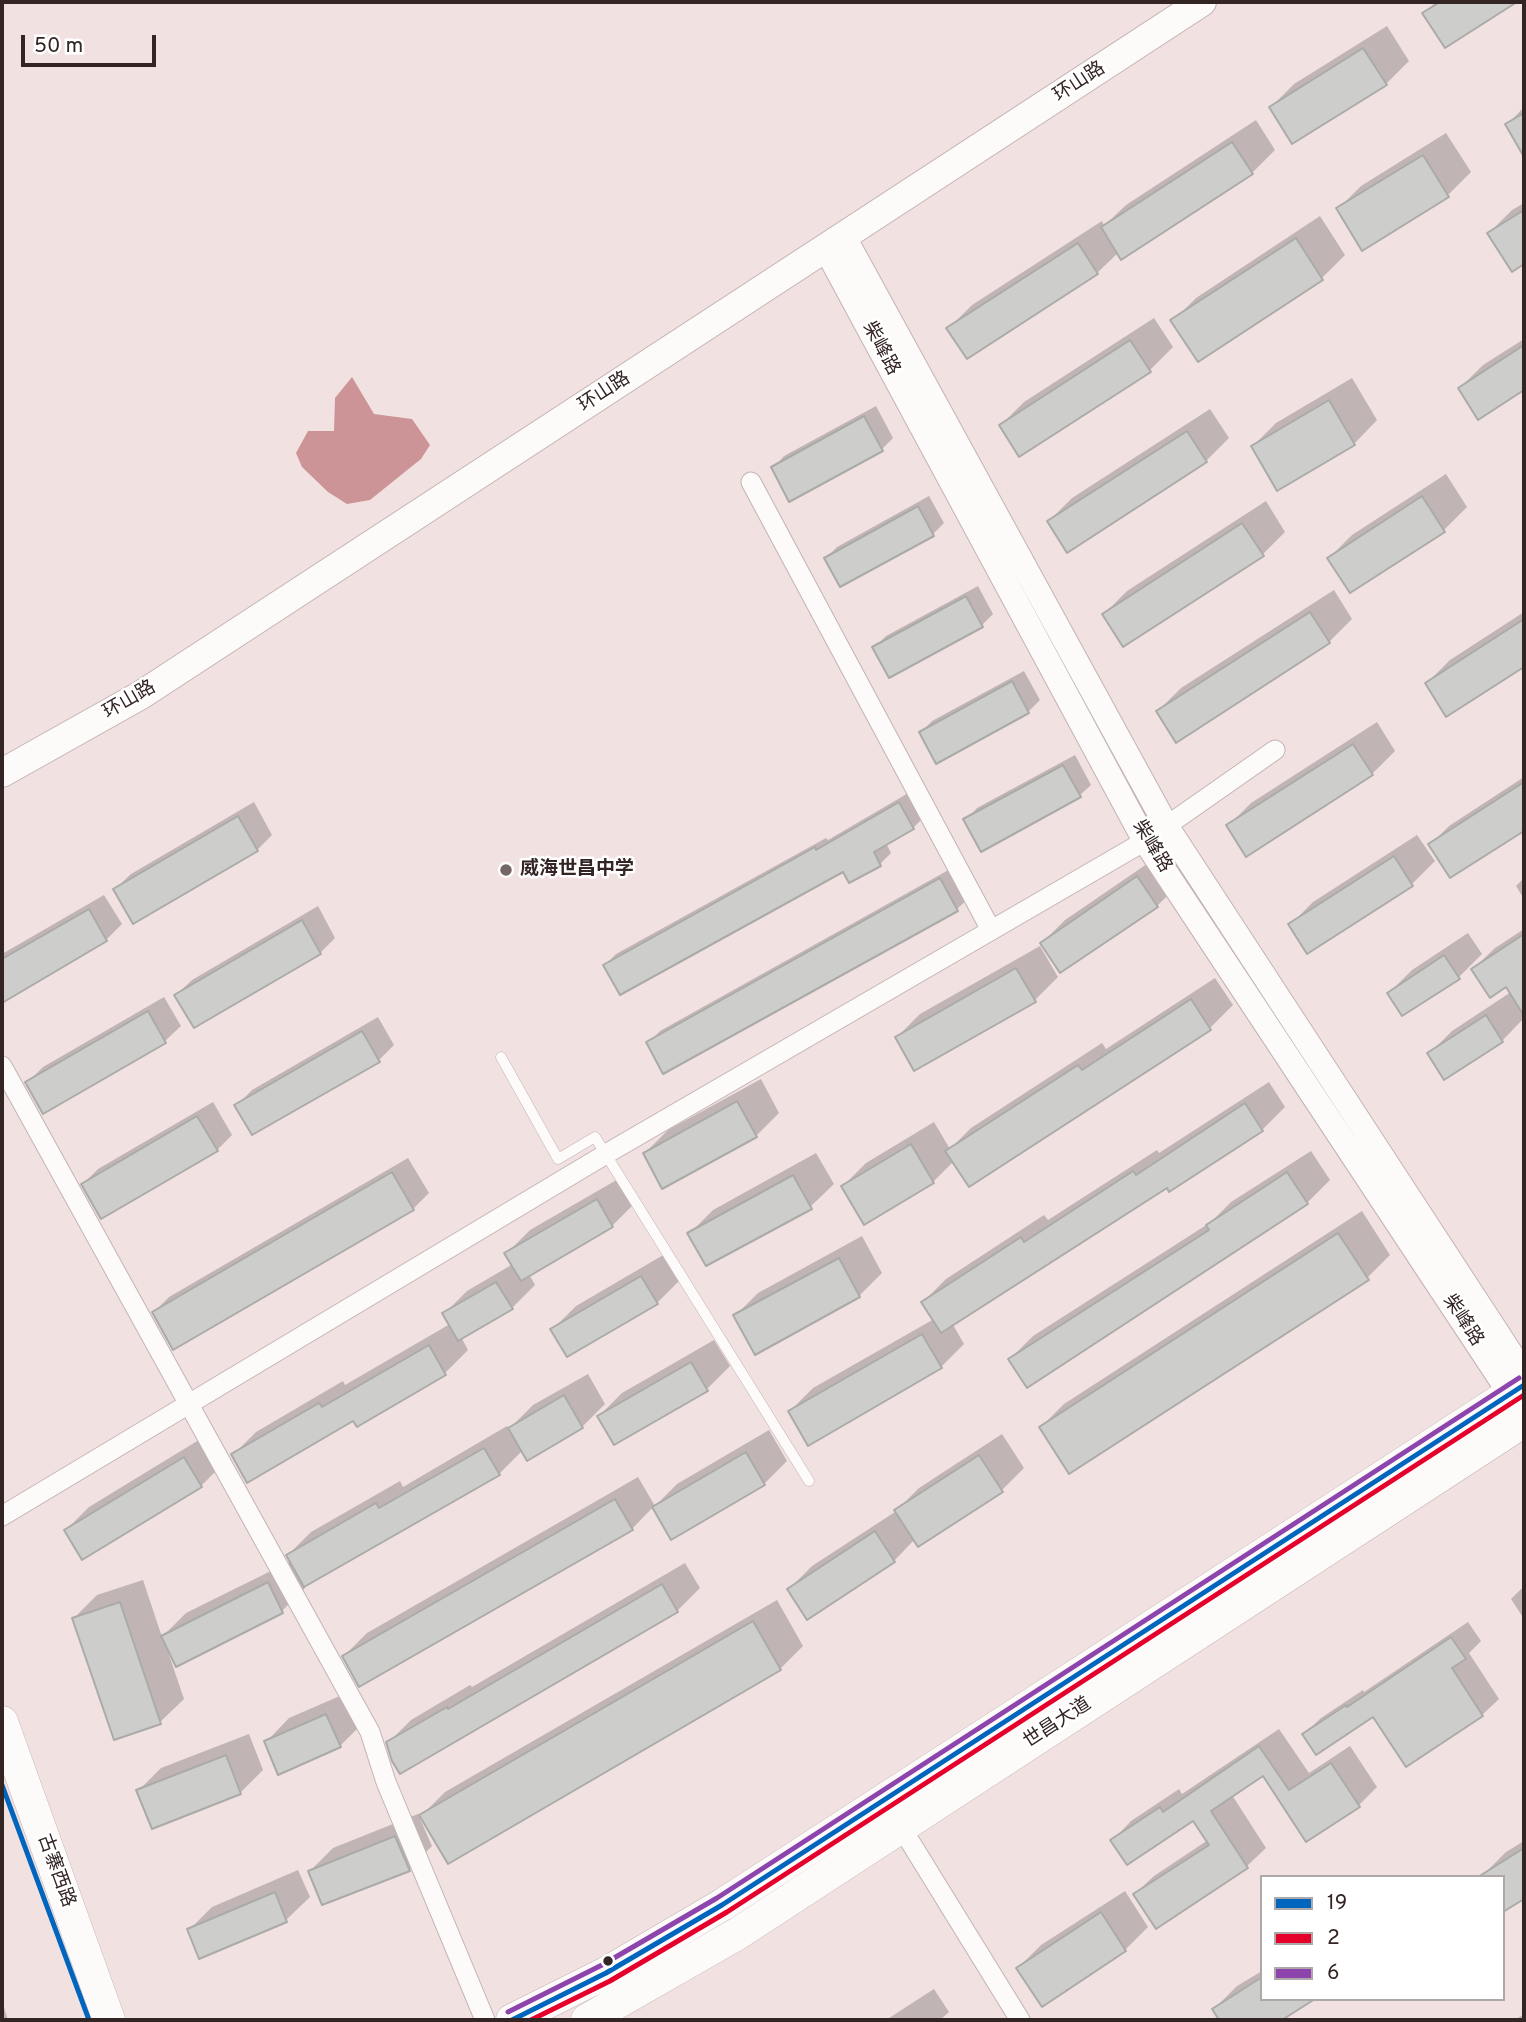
<!DOCTYPE html>
<html>
<head>
<meta charset="utf-8">
<style>
	body { margin:0 }
	#map { position:relative; width:1526px; height:2022px; overflow:hidden; background:#f2e1e1; font-family:Overpass,sans-serif }
	canvas { display:block }
	.frame { position:absolute; inset:0; border:4px solid #342525; pointer-events:none }
	.legend { position:absolute; left:1260px; top:1875px; width:245px; height:126px; box-sizing:border-box; background:#fff; border:2px solid #aea8a8; margin:0; padding:9px 12px; list-style:none; font-size:21px; color:#342525 }
	.legend li { display:flex; align-items:center; gap:14px; height:35px }
	.legend b { width:35px; border:2px solid #aea8a8 }
	.scale { position:absolute; left:21px; top:35px; width:135px; height:32px; box-sizing:border-box; border:4px solid #342525; border-top:0; padding-left:9px; font-size:21px; line-height:24px; white-space:nowrap; color:#342525; -webkit-text-stroke:5px #fff; paint-order:stroke }
</style>
</head>
<body>
<div id="map">
<canvas width="1526" height="2022"></canvas>
<div class="frame"></div>
<ul class="legend">
<li><b style="height:9px;background:#0065bd"></b>19</li>
<li><b style="height:9px;background:#e4002b"></b>2</li>
<li><b style="height:9px;background:#8e44ad"></b>6</li>
</ul>
<div class="scale">50 m</div>
</div>
<script>
const context = document.querySelector('canvas').getContext('2d');
context.lineJoin = 'round';
function fillPath(path, color) {
  context.fillStyle = color;
  context.fill(path, 'evenodd');
}
function poly(rows) {
  const path = new Path2D();
  for (const r of rows) {
    path.moveTo(r[0], r[1]);
    for (let i = 2; i < r.length; i += 2) path.lineTo(r[i], r[i + 1]);
  }
  return path;
}
function strokePath(path, color, width, dash) {
  context.strokeStyle = color;
  context.lineWidth = width;
  context.lineCap = dash ? 'butt' : 'round';
  context.setLineDash(dash || []);
  context.stroke(path);
}
function write(font, color, halo, rows, align = 'center') {
  context.font = font + ' Overpass,"Noto Sans SC",sans-serif';
  context.lineWidth = 5;
  context.setLineDash([]);
  context.textBaseline = 'middle';
  context.strokeStyle = halo;
  context.fillStyle = color;
  for (const [text, x, y, turn = 0] of rows) {
    context.save();
    context.translate(x, y);
    context.rotate((+turn || 0) * Math.PI / 180);
    context.textAlign = isNaN(turn) ? turn : align;
    if (halo) context.strokeText(text, 0, 0);
    context.fillText(text, 0, 0);
    context.restore();
  }
}
fillPath(poly([
	[352,377,374,414,412,419,430,445,421,459,370,500,347,504,328,492,302,467,296,453,308,431,334,431,335,398]
]), '#cc9496');
fillPath(poly([
	[1436,2,1514,2,1446,46,1424,13],
	[1387,26,1409,61,1386,84,1271,107,1294,84],
	[1524,107,1524,154,1507,125],
	[1256,120,1275,150,1252,173,1119,252,1097,273,949,328,972,305,1102,221,1104,226,1126,205],
	[1446,133,1471,172,1448,195,1338,209,1361,186],
	[1524,203,1524,262,1512,270,1489,233,1512,210],
	[1320,216,1345,255,1322,278,1198,360,1173,321,1196,298],
	[1154,318,1173,347,1150,370,1001,425,1024,402],
	[1524,339,1524,388,1479,417,1460,388,1483,365],
	[1352,378,1377,420,1354,444,1278,489,1253,446,1276,423],
	[876,406,893,438,882,449,790,499,773,468,784,456],
	[1210,409,1229,438,1206,461,1049,521,1072,498],
	[1446,474,1467,507,1444,530,1329,558,1352,535],
	[929,496,944,523,933,534,826,558,837,547],
	[1266,501,1285,532,1262,555,1104,614,1127,591],
	[978,586,993,614,982,625,874,648,886,636],
	[1334,590,1352,619,1329,642,1158,711,1181,688],
	[1524,612,1524,665,1447,714,1427,683,1450,660],
	[1024,671,1040,700,1028,712,937,762,921,732,932,721],
	[1377,722,1395,751,1372,774,1228,826,1251,803],
	[1075,755,1091,785,1079,796,966,820,977,808],
	[1524,777,1524,828,1451,876,1431,844,1449,826],
	[910,792,924,817,913,828,886,843,891,853,880,864,850,881,844,870,605,965,616,954,826,838,828,840],
	[254,802,272,835,257,850,115,889,131,874],
	[1417,835,1435,861,1412,884,1290,925,1313,902],
	[1160,855,1180,883,1157,906,1042,943,1065,920],
	[952,868,969,898,957,909,664,1072,648,1043,660,1031],
	[1524,878,1524,899,1516,886],
	[104,895,122,924,106,940,2,1001,2,954],
	[318,906,335,938,320,953,176,995,192,980],
	[1524,929,1524,1018,1502,1041,1429,1054,1452,1031,1511,992,1507,985,1473,969,1495,948],
	[1468,933,1482,954,1459,977,1389,993,1412,970],
	[1040,946,1058,977,1035,1000,897,1037,920,1014],
	[1215,978,1233,1005,1210,1028,969,1185,954,1161,933,1182,843,1186,866,1163,934,1122,950,1149,971,1128,1102,1043,1106,1049],
	[164,997,181,1026,165,1041,43,1112,27,1083,43,1067],
	[378,1017,394,1045,379,1060,237,1105,252,1090],
	[761,1079,779,1113,756,1136,645,1153,668,1130],
	[1269,1082,1285,1107,1262,1130,1170,1190,1167,1185,952,1323,964,1344,941,1367,790,1411,813,1388,934,1319,923,1302,946,1279,1044,1215,1048,1220,1157,1150,1159,1153],
	[213,1102,232,1135,217,1150,83,1184,98,1169],
	[1311,1151,1330,1180,1307,1203,1010,1359,1033,1336,1211,1222,1231,1202],
	[816,1153,834,1184,810,1207,690,1233,713,1210],
	[408,1158,429,1193,413,1209,154,1312,169,1297],
	[620,1178,635,1203,612,1226,529,1274,535,1285,512,1308,461,1337,468,1350,445,1373,358,1424,354,1418,233,1455,256,1432,343,1381,345,1385,450,1324,444,1314,467,1291,513,1264,507,1253,530,1230],
	[1362,1211,1390,1255,1367,1278,1041,1427,1064,1404],
	[862,1236,882,1273,859,1296,735,1316,758,1293],
	[665,1254,680,1280,657,1303,553,1329,576,1306],
	[714,1340,730,1366,707,1389,599,1416,622,1393],
	[588,1374,605,1404,582,1427,527,1458,523,1450,499,1474,304,1585,305,1588,282,1611,177,1664,169,1648,167,1649,184,1699,160,1722,115,1738,74,1618,97,1595,143,1580,162,1637,186,1613,291,1561,288,1555,311,1532,400,1481,403,1487,507,1426,509,1429,533,1405],
	[769,1430,787,1461,764,1484,672,1538,654,1506,632,1529,344,1656,367,1633,638,1477,655,1506,677,1484],
	[1002,1434,1024,1468,1001,1491,915,1539,894,1561,789,1589,812,1566,895,1512,919,1488],
	[207,1435,224,1463,201,1486,66,1530,89,1507],
	[685,1563,700,1588,677,1611,388,1743,411,1720,470,1685,472,1687],
	[1524,1586,1524,1619,1511,1599],
	[777,1600,803,1646,780,1669,448,1861,422,1815,445,1792],
	[1468,1622,1481,1641,1469,1653,1499,1699,1482,1715,1407,1765,1374,1714,1304,1734,1321,1718,1363,1690,1364,1692],
	[349,1692,363,1723,340,1746,266,1742,289,1718],
	[1279,1729,1309,1773,1350,1746,1377,1787,1359,1805,1307,1840,1263,1774,1232,1795,1266,1848,1247,1866,1156,1926,1135,1894,1154,1876,1208,1840,1194,1819,1113,1840,1131,1821,1179,1789,1182,1794],
	[249,1734,263,1770,240,1793,138,1791,161,1768],
	[418,1814,432,1846,409,1869,310,1871,333,1848],
	[1524,1841,1524,1897,1504,1909,1503,1877,1483,1875,1506,1852],
	[298,1870,310,1897,286,1920,200,1957,189,1930,212,1907],
	[1125,1891,1148,1927,1125,1950,1018,1968,1041,1945],
	[1262,1971,1262,1999,1311,1999,1279,2020,1221,2020,1214,2009,1237,1986],
	[934,1989,949,2012,940,2020,886,2020],
	[2,2001,8,2020,2,2020],
	[1524,2014,1524,2020,1515,2020]
]), '#0003');
const building = poly([
	[1440,2,1517,2,1445,48,1422,13,1440,2],
	[1363,48,1387,85,1292,144,1269,107,1363,48],
	[1524,113,1524,157,1505,124,1524,113],
	[1232,142,1253,174,1121,260,1101,227,1232,142],
	[1423,155,1449,197,1362,251,1336,208,1423,155],
	[1524,210,1524,264,1512,272,1487,233,1524,210],
	[1296,238,1323,280,1198,362,1170,320,1296,238],
	[1078,243,1098,274,967,359,946,328,1078,243],
	[1130,340,1151,372,1019,457,999,425,1130,340],
	[1524,345,1524,390,1478,420,1458,388,1524,345],
	[1329,400,1355,445,1277,491,1251,446,1329,400],
	[864,416,883,451,789,502,771,467,864,416],
	[1187,431,1207,462,1067,553,1047,521,1187,431],
	[1422,496,1445,532,1350,593,1327,558,1422,496],
	[918,506,934,536,840,587,824,558,918,506],
	[1242,523,1264,556,1123,647,1102,614,1242,523],
	[966,596,983,627,889,678,872,647,966,596],
	[1310,612,1330,643,1176,743,1156,711,1310,612],
	[1524,619,1524,667,1446,717,1425,683,1524,619],
	[1012,681,1029,713,936,764,919,732,1012,681],
	[1353,744,1373,775,1246,857,1226,825,1353,744],
	[1063,765,1081,797,981,852,963,819,1063,765],
	[1524,782,1524,831,1450,878,1428,844,1524,782],
	[899,802,914,829,874,852,881,866,849,883,843,872,620,995,603,965,815,847,816,850,899,802],
	[238,816,258,851,133,924,113,889,238,816],
	[1394,856,1413,886,1307,954,1288,924,1394,856],
	[1137,876,1158,907,1060,973,1040,943,1137,876],
	[940,878,958,911,663,1074,646,1042,940,878],
	[89,909,107,941,2,1003,2,959,89,909],
	[302,920,321,954,194,1028,174,995,302,920],
	[1524,934,1524,1016,1506,987,1490,998,1471,969,1524,934],
	[1444,955,1460,979,1402,1016,1387,993,1444,955],
	[1016,968,1036,1002,914,1071,895,1037,1016,968],
	[1191,999,1211,1030,969,1187,945,1151,1078,1065,1082,1070,1191,999],
	[148,1011,166,1043,43,1114,25,1082,148,1011],
	[1486,1015,1503,1042,1444,1080,1427,1053,1486,1015],
	[362,1031,380,1062,252,1135,234,1105,362,1031],
	[737,1101,757,1137,662,1189,643,1153,737,1101],
	[1245,1103,1263,1131,1169,1192,1167,1188,941,1333,921,1302,1021,1237,1024,1242,1133,1171,1136,1175,1245,1103],
	[197,1116,218,1151,101,1219,81,1184,197,1116],
	[911,1144,934,1183,864,1225,841,1186,911,1144],
	[392,1172,414,1210,173,1350,152,1312,392,1172],
	[1287,1172,1308,1204,1027,1388,1008,1359,1209,1230,1206,1225,1287,1172],
	[793,1175,812,1209,706,1266,687,1233,793,1175],
	[597,1199,613,1227,521,1281,504,1253,597,1199],
	[1338,1233,1369,1280,1069,1474,1039,1427,1338,1233],
	[839,1258,860,1297,755,1355,733,1315,839,1258],
	[641,1276,658,1304,567,1357,550,1329,641,1276],
	[496,1282,513,1309,458,1341,442,1313,496,1282],
	[922,1334,942,1368,808,1446,788,1411,922,1334],
	[429,1345,446,1375,357,1427,353,1421,247,1483,231,1454,319,1403,322,1407,429,1345],
	[691,1362,708,1391,614,1445,597,1416,691,1362],
	[564,1395,583,1428,527,1461,508,1428,564,1395],
	[484,1448,500,1475,304,1587,286,1555,376,1503,379,1508,484,1448],
	[746,1452,765,1485,671,1540,652,1507,746,1452],
	[979,1455,1003,1492,918,1547,894,1510,979,1455],
	[184,1457,202,1487,82,1560,64,1530,184,1457],
	[615,1499,633,1530,359,1687,342,1656,615,1499],
	[875,1531,895,1562,807,1620,787,1589,875,1531],
	[268,1582,283,1613,176,1667,161,1636,268,1582],
	[662,1584,678,1612,400,1774,392,1761,386,1742,447,1707,448,1709,662,1584],
	[120,1602,161,1724,114,1740,72,1618,120,1602],
	[753,1621,781,1670,448,1864,419,1815,753,1621],
	[1451,1637,1466,1659,1452,1668,1483,1716,1406,1767,1373,1717,1316,1755,1302,1734,1346,1705,1347,1707,1451,1637],
	[326,1714,341,1747,278,1775,264,1741,326,1714],
	[1259,1746,1289,1790,1331,1763,1360,1807,1306,1842,1263,1776,1211,1811,1248,1868,1156,1929,1133,1894,1209,1845,1193,1821,1127,1865,1110,1840,1160,1807,1163,1812,1259,1746],
	[226,1755,241,1794,152,1829,136,1790,226,1755],
	[395,1836,410,1871,322,1905,308,1871,395,1836],
	[1524,1848,1524,1899,1503,1912,1503,1877,1478,1877,1524,1848],
	[275,1892,287,1922,199,1959,187,1929,275,1892],
	[1101,1912,1126,1951,1042,2007,1016,1968,1101,1912],
	[1262,1977,1262,1999,1315,1999,1282,2020,1219,2020,1212,2009,1262,1977]
]);
fillPath(building, '#cdcdcc');
strokePath(building, '#aaaba9', 2);
const service = poly([
	[501,1057,558,1159,595,1137,809,1481]
]);
const minor = poly([
	[751,482,991,930],
	[2,1066,370,1732,386,1782,485,2020],
	[2,1516,606,1154,1145,841,1275,750],
	[901,1827,1020,2020]
]);
const tertiary = poly([
	[844,237,1167,827,1524,1374],
	[826,249,1145,841,1519,1407]
]);
const secondary = poly([
	[2,773,141,695,1202,2]
]);
const primary = poly([
	[2,1722,109,2020],
	[512,2020,606,1973,722,1905,1524,1385],
	[587,2020,737,1934,1524,1421]
]);
strokePath(service, '#c3b3b4', 11);
strokePath(minor, '#c3b3b4', 21);
strokePath(tertiary, '#c3b3b4', 26);
strokePath(secondary, '#c3b3b4', 30);
strokePath(primary, '#c3b3b4', 33);
strokePath(service, '#fdfafa', 10);
strokePath(minor, '#fdfafa', 19);
strokePath(tertiary, '#fdfafa', 24);
strokePath(secondary, '#fdfafa', 28);
strokePath(primary, '#fdfafa', 32);
strokePath(poly([
	[2,1785,89,2020],
	[512,2020,606,1973,722,1905,1524,1385]
]), '#0065bd', 5);
strokePath(poly([
	[531,2020,610,1981,727,1912,1524,1395]
]), '#e4002b', 5);
strokePath(poly([
	[508,2012,602,1965,717,1898,1519,1378]
]), '#8e44ad', 5);
for (const [x, y, r, color] of [
	[506,870,7,"#766767"],
	[608,1961,6,"#342525"]
]) {
  const dot = new Path2D();
  dot.arc(x, y, r, 0, 2 * Math.PI);
  context.fillStyle = color;
  context.fill(dot);
  strokePath(dot, '#fff', 2.5);
}
write('19px', '#342525', '#fff', [
	["环山路",1080,83,-33],
	["柴峰路",880,349,62],
	["环山路",605,393,-33],
	["环山路",130,701,-30],
	["柴峰路",1151,847,59],
	["柴峰路",1462,1321,57],
	["世昌大道",1058,1724,-33],
	["古寨西路",55,1871,70]
]);
write('bold 19px', '#342525', '#fff', [
	["威海世昌中学",520,870]
], 'left');
</script>
</body>
</html>
